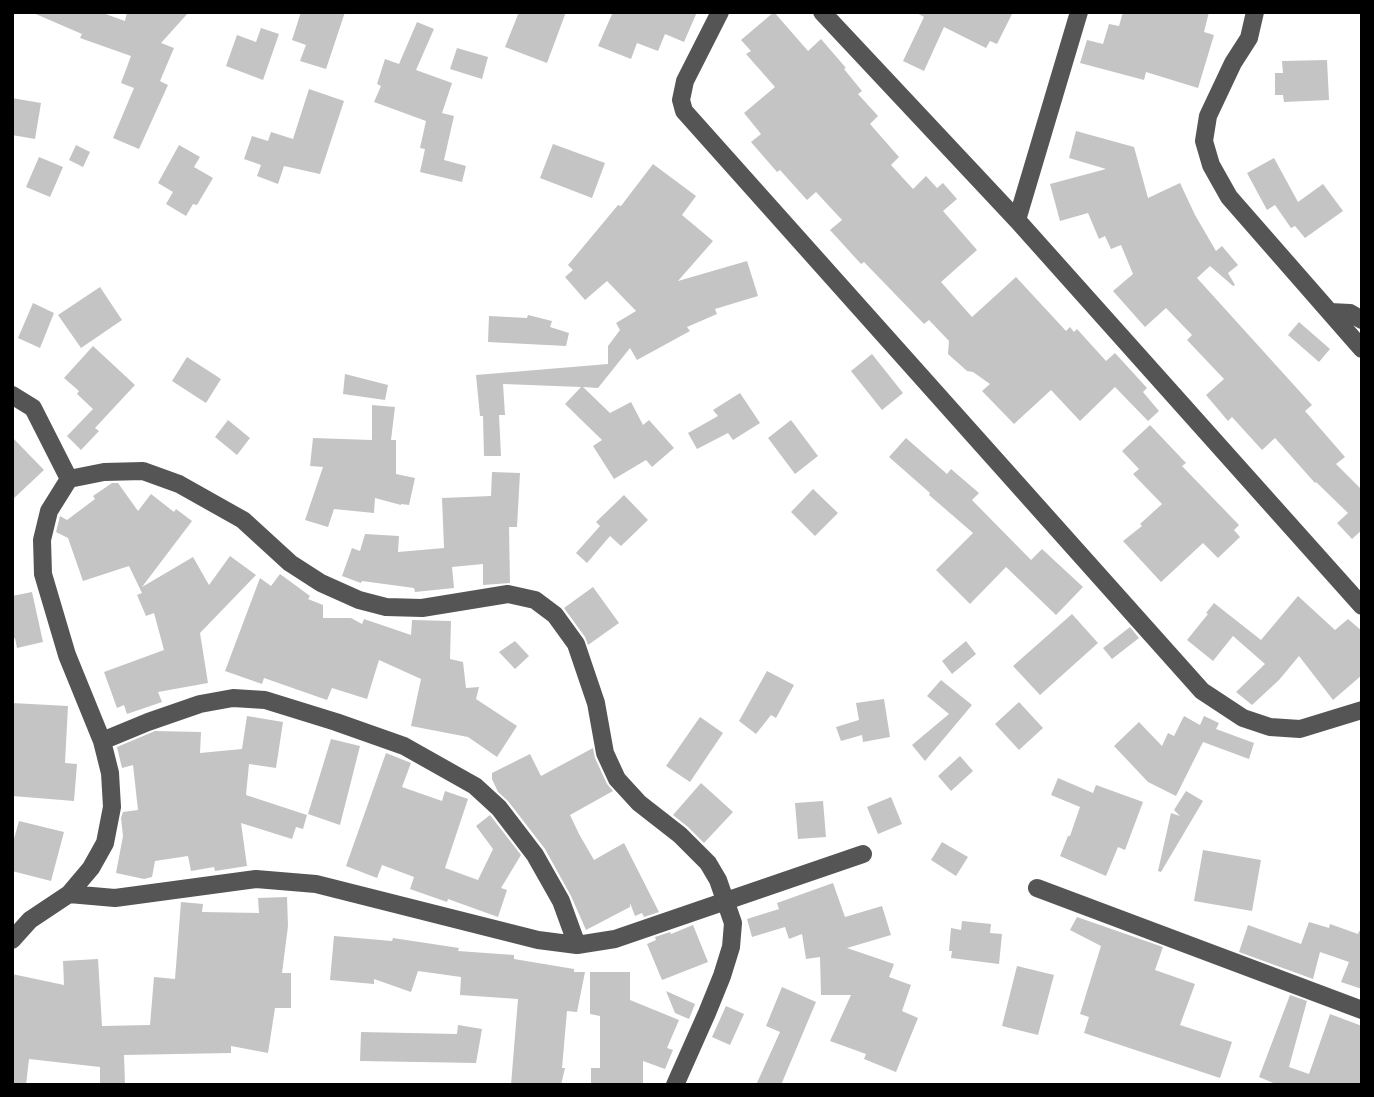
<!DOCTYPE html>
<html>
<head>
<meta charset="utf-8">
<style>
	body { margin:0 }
	#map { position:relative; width:1374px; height:1097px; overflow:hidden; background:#fff; font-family:Lato,sans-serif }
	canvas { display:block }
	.frame { position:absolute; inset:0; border:14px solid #000; pointer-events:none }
</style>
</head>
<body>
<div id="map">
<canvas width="1374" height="1097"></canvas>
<div class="frame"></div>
</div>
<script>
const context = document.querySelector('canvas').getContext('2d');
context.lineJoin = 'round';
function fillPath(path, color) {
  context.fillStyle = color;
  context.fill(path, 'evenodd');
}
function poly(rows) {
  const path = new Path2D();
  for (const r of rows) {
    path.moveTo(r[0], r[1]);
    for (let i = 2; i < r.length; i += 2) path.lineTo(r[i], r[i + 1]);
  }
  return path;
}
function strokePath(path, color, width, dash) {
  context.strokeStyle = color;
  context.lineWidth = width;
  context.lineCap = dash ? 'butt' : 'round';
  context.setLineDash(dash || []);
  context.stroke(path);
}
fillPath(poly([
	[31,12,100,12,125,21,127,12,189,12,161,43,174,48,160,81,168,85,139,149,113,138,134,88,121,83,131,56,80,38,82,34],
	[301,12,345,12,326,69,300,61,306,45,292,40],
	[519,12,566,12,547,63,505,47],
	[613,12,697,12,684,42,665,34,658,51,637,43,631,59,598,46],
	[774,12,808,51,821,39,846,68,844,69,862,91,858,94,878,116,870,124,899,157,891,165,913,189,926,176,937,188,943,183,957,199,943,211,977,250,941,282,972,317,1016,277,1066,331,1070,327,1074,332,1077,329,1106,361,1115,353,1147,388,1143,392,1159,411,1148,421,1115,387,1080,421,1051,390,1014,424,982,391,990,384,973,372,967,371,948,354,949,341,929,320,924,324,864,262,861,264,830,230,842,220,816,192,807,200,780,170,777,172,751,142,761,134,744,113,775,87,746,54,751,51,741,40],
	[915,12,1013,12,997,44,990,41,986,48,944,27,924,71,903,61,924,17],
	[1123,12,1209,12,1204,32,1214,35,1198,88,1146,72,1144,80,1080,63,1087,40,1103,44,1109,24,1119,26],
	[417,22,434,29,416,70,452,83,442,113,454,116,444,160,466,166,462,182,420,172,425,149,420,148,426,121,374,102,381,86,377,84,385,59,399,64],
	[261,28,279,34,263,80,226,66,237,35,256,42],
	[457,48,488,57,482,79,450,69],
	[1327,60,1329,100,1284,102,1283,95,1275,95,1275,73,1283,73,1282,61],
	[309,89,344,101,320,174,284,166,278,184,257,176,261,165,244,159,252,136,268,141,271,132,293,139],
	[12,98,41,103,35,139,12,135],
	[1076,131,1134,147,1148,198,1180,183,1195,215,1216,251,1222,246,1238,265,1228,273,1235,285,1233,286,1210,266,1197,278,1312,405,1305,411,1345,457,1336,464,1362,490,1362,530,1352,539,1337,523,1348,513,1316,482,1315,483,1275,438,1262,450,1232,417,1228,421,1206,395,1224,379,1187,340,1192,335,1166,308,1145,327,1113,291,1133,274,1121,245,1111,249,1105,236,1099,239,1088,213,1060,221,1050,184,1106,169,1069,158],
	[553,144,605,163,592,198,540,178],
	[76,145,90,152,83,167,69,160],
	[179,145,200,157,194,167,213,178,197,205,193,204,186,216,166,204,173,192,158,183],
	[39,157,63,167,50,197,26,187],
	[1274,158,1298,202,1323,184,1343,211,1305,238,1295,226,1291,228,1275,205,1267,210,1247,173],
	[653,164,696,196,682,215,713,241,678,281,747,261,758,296,715,309,717,314,687,327,690,331,637,360,630,348,598,388,583,387,610,413,631,402,643,425,649,420,674,448,652,467,646,460,614,479,593,446,602,440,565,404,581,387,503,384,505,415,499,415,501,456,484,456,483,416,480,416,476,375,608,364,608,346,620,330,616,323,636,311,607,281,585,300,565,277,573,270,568,265,618,205,621,206],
	[100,287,122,320,81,348,58,315],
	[33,303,54,313,40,348,18,338],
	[528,315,552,321,550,327,569,333,566,346,488,342,489,316,527,318],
	[1299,322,1330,349,1319,362,1288,335],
	[93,346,135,385,95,428,99,431,81,450,67,436,93,409,77,394,79,391,64,378],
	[872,354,903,393,882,410,851,371],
	[187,357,221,379,206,403,172,381],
	[345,374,388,385,385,400,343,394],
	[740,393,760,423,733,440,728,433,697,449,688,433,718,416,713,410],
	[372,405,395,407,391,440,396,440,396,474,415,478,409,505,401,504,401,505,375,498,374,513,334,509,328,527,305,520,323,467,310,466,313,438,372,440],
	[228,420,250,438,237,455,215,437],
	[791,420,818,456,795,474,768,438],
	[1150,425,1186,463,1182,466,1239,525,1234,530,1240,537,1218,558,1203,543,1161,582,1123,541,1142,526,1140,524,1162,504,1133,474,1139,469,1122,451],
	[12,437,44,470,12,500],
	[906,438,947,474,951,469,979,493,972,500,1031,560,1042,549,1083,587,1056,615,1006,567,970,604,936,570,973,533,929,495,930,493,889,457],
	[492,472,520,473,517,527,509,527,510,583,483,585,483,564,452,567,454,588,415,592,414,588,362,581,361,583,342,576,352,548,360,551,365,534,399,536,398,552,444,548,442,498,491,496],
	[112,483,118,483,138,511,151,494,174,512,176,509,192,521,142,587,193,557,209,585,230,556,256,575,200,633,208,683,158,692,162,702,127,714,124,705,117,708,104,672,164,650,154,613,146,616,137,595,142,593,129,566,83,581,68,538,56,532,60,516,67,520,95,499,93,496],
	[813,489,838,513,815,536,791,512],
	[624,495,648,520,621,546,610,536,587,563,576,553,600,526,596,522],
	[280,574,310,596,308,599,323,605,323,618,351,618,362,624,364,619,411,635,412,620,451,621,450,659,463,662,466,688,479,687,476,699,517,726,497,757,468,737,411,726,421,679,379,660,367,699,332,688,327,700,264,678,262,684,225,671,260,578,271,586],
	[593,587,619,623,588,645,585,637,564,608],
	[32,592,43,642,17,648,15,638,12,639,12,596],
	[1298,596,1335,630,1348,619,1362,631,1362,675,1333,700,1299,656,1279,680,1252,705,1236,692,1265,664,1233,636,1213,661,1187,640,1208,614,1206,613,1214,603,1261,640],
	[1072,614,1098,643,1040,695,1013,666],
	[1130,627,1139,638,1112,659,1103,648],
	[515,641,529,656,515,669,499,652],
	[966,641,976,654,952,674,942,661],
	[767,671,794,685,776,718,771,715,756,734,739,721],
	[941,680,972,705,925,761,912,745,949,714,927,696],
	[884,699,890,737,863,742,862,735,841,741,836,727,859,720,856,703],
	[1019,702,1043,728,1019,750,995,724],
	[12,703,68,706,65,763,77,764,74,801,12,796],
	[247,716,283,722,276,768,249,764,246,795,307,815,303,829,296,827,292,839,241,823,247,866,215,871,214,867,191,871,188,856,155,861,152,877,144,879,116,873,123,836,121,818,123,812,138,810,133,765,122,768,117,747,155,731,201,732,200,753,242,749],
	[1184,716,1200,725,1204,716,1219,723,1216,729,1254,743,1249,759,1203,742,1176,796,1148,782,1114,746,1139,722,1162,746,1168,733,1174,736],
	[700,717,723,733,690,782,666,766],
	[331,739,360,746,340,825,308,814],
	[593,748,595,758,607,784,613,791,570,815,579,834,594,860,624,843,659,912,644,917,642,913,635,916,630,903,630,907,586,930,571,896,545,849,508,801,498,792,492,779,492,773,530,754,541,776],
	[386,753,411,763,402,787,442,801,445,791,468,799,445,868,478,880,493,849,476,826,490,815,521,855,501,888,507,890,498,917,448,899,447,902,410,889,414,877,382,865,377,878,346,866],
	[960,756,973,771,951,791,938,776],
	[1058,778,1093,793,1096,785,1143,802,1125,850,1118,847,1106,876,1060,856,1068,836,1070,836,1080,807,1051,795],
	[701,783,733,812,704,843,688,827,673,815],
	[1186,791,1203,801,1161,872,1158,871,1171,813,1180,816,1174,810],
	[891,797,902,824,878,834,867,807],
	[823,801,826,837,798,839,795,803],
	[19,821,64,832,51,881,12,871,12,846],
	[942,842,968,857,956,876,931,860],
	[1203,850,1261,860,1252,911,1194,901],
	[833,883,845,917,882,906,891,935,847,948,894,964,889,977,911,985,902,1011,918,1018,896,1072,864,1059,866,1054,830,1041,851,995,821,995,820,957,806,959,802,934,789,939,785,927,752,937,747,919,779,909,777,903],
	[287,897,288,926,282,973,291,973,291,1008,275,1008,268,1053,231,1046,231,1053,124,1055,125,1085,100,1085,100,1067,29,1059,26,1085,12,1085,12,974,64,985,63,961,98,959,102,1026,150,1025,154,977,175,979,181,902,203,904,202,912,259,913,258,898],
	[1077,917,1163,947,1155,970,1195,984,1180,1025,1232,1042,1220,1078,1084,1033,1089,1017,1080,1014,1101,946,1070,930],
	[962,921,991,924,990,933,1002,934,999,964,951,958,952,951,949,951,951,928,961,930],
	[1309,922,1329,928,1330,924,1358,934,1359,931,1362,932,1362,989,1341,982,1349,962,1320,952,1313,979,1239,952,1248,925,1301,944],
	[693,925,708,962,662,980,647,944,656,940,655,937,670,932,671,934],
	[334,936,392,941,393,938,459,948,458,951,514,955,514,959,574,969,574,972,585,972,577,1012,567,1011,562,1068,565,1068,561,1085,511,1085,518,999,460,995,461,977,418,971,411,992,374,979,374,984,330,980],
	[1017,966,1054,975,1038,1035,1002,1026],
	[590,972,630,972,630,1000,679,1020,667,1048,673,1050,665,1069,643,1061,643,1085,591,1085,591,1068,600,1068,600,1016,590,1014],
	[782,987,816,1002,781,1085,756,1085,780,1032,766,1026],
	[666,991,695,1004,689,1019,675,1013],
	[1290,995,1307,1001,1289,1067,1309,1074,1330,1014,1362,1026,1362,1085,1278,1085,1259,1077],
	[726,1006,744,1014,730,1045,712,1037],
	[458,1025,482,1029,476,1063,360,1061,361,1032,457,1034]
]), '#c4c4c4');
strokePath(poly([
	[720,12,685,81,681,100,684,111,1202,691,1243,718,1270,727,1300,729,1362,710],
	[822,12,1017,220,1362,606],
	[1255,12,1249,38,1233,63,1208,116,1204,141,1211,165,1229,197,1362,349],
	[1017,220,1079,12],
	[1330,312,1350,313,1362,320],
	[12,395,33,408,69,479],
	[102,741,148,722,200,704,233,698,265,700,336,722,404,746,475,786,499,808,535,855,561,901,577,945,615,939,863,854],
	[1037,888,1362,1010],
	[69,894,115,898,256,879,316,884,538,940,577,945],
	[12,940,30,920,69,894,91,868,105,843,112,807,110,773,102,741,67,655,43,574,42,540,49,511,69,479,104,472,143,471,179,484,243,520,290,563,321,583,359,600,386,607,422,608,508,594,535,600,555,615,576,644,596,703,605,753,617,779,639,803,680,835,708,863,718,880,733,923,731,947,722,976,707,1013,675,1085]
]), '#555', 18);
</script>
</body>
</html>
